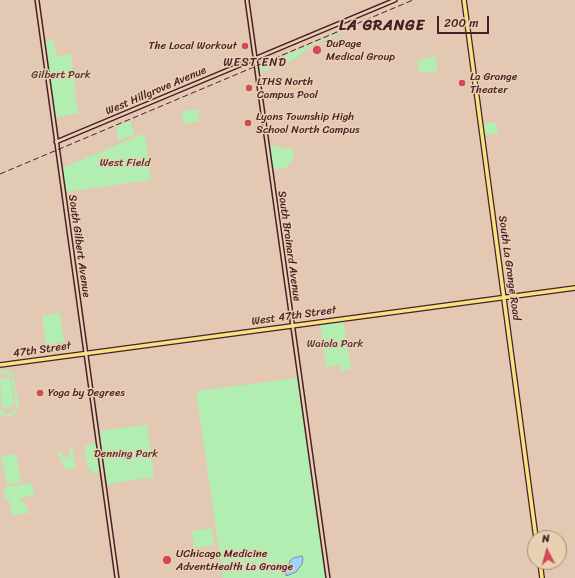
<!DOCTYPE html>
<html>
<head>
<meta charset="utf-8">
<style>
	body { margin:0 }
	#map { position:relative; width:575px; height:578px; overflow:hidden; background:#e3c8b4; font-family:Sriracha,sans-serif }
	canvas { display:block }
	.north { position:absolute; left:527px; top:530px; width:40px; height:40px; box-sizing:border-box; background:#e8d1b0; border:1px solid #a98a7b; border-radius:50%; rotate:354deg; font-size:11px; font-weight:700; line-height:16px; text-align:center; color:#4a1f2b }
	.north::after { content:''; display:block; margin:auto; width:14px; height:18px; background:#d1495b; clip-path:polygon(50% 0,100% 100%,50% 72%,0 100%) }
	.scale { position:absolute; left:437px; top:16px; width:52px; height:18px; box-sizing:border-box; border:2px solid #4a1f2b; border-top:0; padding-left:5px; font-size:12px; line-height:14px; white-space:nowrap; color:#4a1f2b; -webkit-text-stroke:3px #e8d1b0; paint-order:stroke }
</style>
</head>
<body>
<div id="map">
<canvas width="575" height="578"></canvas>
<div class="north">N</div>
<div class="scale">200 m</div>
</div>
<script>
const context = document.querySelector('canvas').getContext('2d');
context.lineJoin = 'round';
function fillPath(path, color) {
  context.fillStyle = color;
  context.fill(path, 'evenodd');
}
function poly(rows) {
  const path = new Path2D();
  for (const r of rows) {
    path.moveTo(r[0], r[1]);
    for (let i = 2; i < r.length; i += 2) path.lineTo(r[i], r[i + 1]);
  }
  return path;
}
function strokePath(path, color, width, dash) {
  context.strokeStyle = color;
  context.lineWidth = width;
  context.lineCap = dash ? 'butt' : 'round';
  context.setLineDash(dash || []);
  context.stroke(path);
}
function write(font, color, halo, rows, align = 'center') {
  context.font = font + ' Sriracha,sans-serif';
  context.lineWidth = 3;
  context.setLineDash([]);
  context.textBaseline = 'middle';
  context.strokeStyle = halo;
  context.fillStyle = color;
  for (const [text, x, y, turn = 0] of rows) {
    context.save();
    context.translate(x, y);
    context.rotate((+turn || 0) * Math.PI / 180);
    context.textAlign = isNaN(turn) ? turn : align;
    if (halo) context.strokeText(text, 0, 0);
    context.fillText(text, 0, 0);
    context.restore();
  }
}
fillPath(poly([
	[357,25,357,26,311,46,295,59,258,74,257,67],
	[54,40,56,56,71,54,76,93,75,94,78,113,54,117,44,42,45,41],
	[431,56,431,57,435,56,438,70,430,72,422,73,422,72,419,72,417,62],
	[198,109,200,121,183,124,182,111],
	[130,121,135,134,118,141,116,126],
	[496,122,498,133,484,135,482,124],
	[143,134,145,134,151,180,66,192,64,190,62,168],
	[280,145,281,149,292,148,294,160,285,168,273,169,270,146],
	[60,313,64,342,46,345,42,316],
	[343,320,351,369,341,371,340,365,326,367,320,323],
	[6,370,12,373,14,376,19,406,17,411,13,415,7,416,1,414,0,417,0,408,3,412,9,414,14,411,16,406,12,377,7,373,0,374,0,371],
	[11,378,14,406,2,408,0,379],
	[298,378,326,578,223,578,196,391],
	[147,425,154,477,106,484,98,431],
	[93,443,96,445,100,472,99,474,90,471,86,462,85,447,87,445],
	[72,447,75,465,76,465,77,468,63,469,63,467,64,466,57,452,60,451,64,458,70,456,69,448],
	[16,454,21,482,7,484,1,456],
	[32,483,34,496,19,498,27,506,29,513,13,515,11,514,9,500,5,500,4,487],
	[212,528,214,545,194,548,192,531]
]), '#b2edb1');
const water = poly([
	[302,556,303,559,302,564,296,572,286,576,286,571,288,569,290,561,293,558,302,556]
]);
fillPath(water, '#9cd6fc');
strokePath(water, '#7b8da8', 1);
const minor = poly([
	[37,0,117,578],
	[247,0,328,578],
	[56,142,395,0]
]);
const major = poly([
	[464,0,536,538],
	[0,365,575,288],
	[540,562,542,578]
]);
strokePath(minor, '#4a1f2b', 5.5);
strokePath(major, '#4a1f2b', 6);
strokePath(minor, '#e8d1b0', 2.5);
strokePath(major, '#f6e381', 3.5);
strokePath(poly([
	[0,174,413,0]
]), '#4a1f2b', 1, [6, 3]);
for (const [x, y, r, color] of [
	[245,46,4,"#d1495b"],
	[317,50,5,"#d1495b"],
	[462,83,4,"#d1495b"],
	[249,88,4,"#d1495b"],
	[248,123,4,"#d1495b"],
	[40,393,4,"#d1495b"],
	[167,560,5,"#d1495b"]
]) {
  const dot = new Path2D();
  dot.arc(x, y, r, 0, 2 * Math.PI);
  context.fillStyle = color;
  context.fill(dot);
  strokePath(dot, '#e8d1b0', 1.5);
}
write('11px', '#4a1f2b', '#e8d1b0', [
	["DuPage",326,44],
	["Medical Group",326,57],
	["The Local Workout",237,46,"right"],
	["La Grange",470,77],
	["Theater",470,90],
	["LTHS North",257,82],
	["Campus Pool",257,95],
	["Lyons Township High",256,117],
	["School North Campus",256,130],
	["Yoga by Degrees",48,393],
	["UChicago Medicine",176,554],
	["AdventHealth La Grange",176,567]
], 'left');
write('11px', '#543438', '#e8d1b0', [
	["Gilbert Park",61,75],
	["West Field",125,163],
	["Waiola Park",335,344],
	["Denning Park",126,454]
]);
write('11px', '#4a1f2b', '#e8d1b0', [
	["West Hillgrove Avenue",156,91,-23],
	["South Gilbert Avenue",79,246,82],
	["South Brainard Avenue",289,246,82],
	["South La Grange Road",509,268,82],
	["West 47th Street",294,316,-8],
	["47th Street",42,350,-8]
]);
context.letterSpacing = '1px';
write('12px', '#4a1f2b', '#e8d1b0', [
	["WEST END",255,63]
]);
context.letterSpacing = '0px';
context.letterSpacing = '1px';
write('bold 15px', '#4a1f2b', '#e8d1b0', [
	["LA GRANGE",382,26]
]);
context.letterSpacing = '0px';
</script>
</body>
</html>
